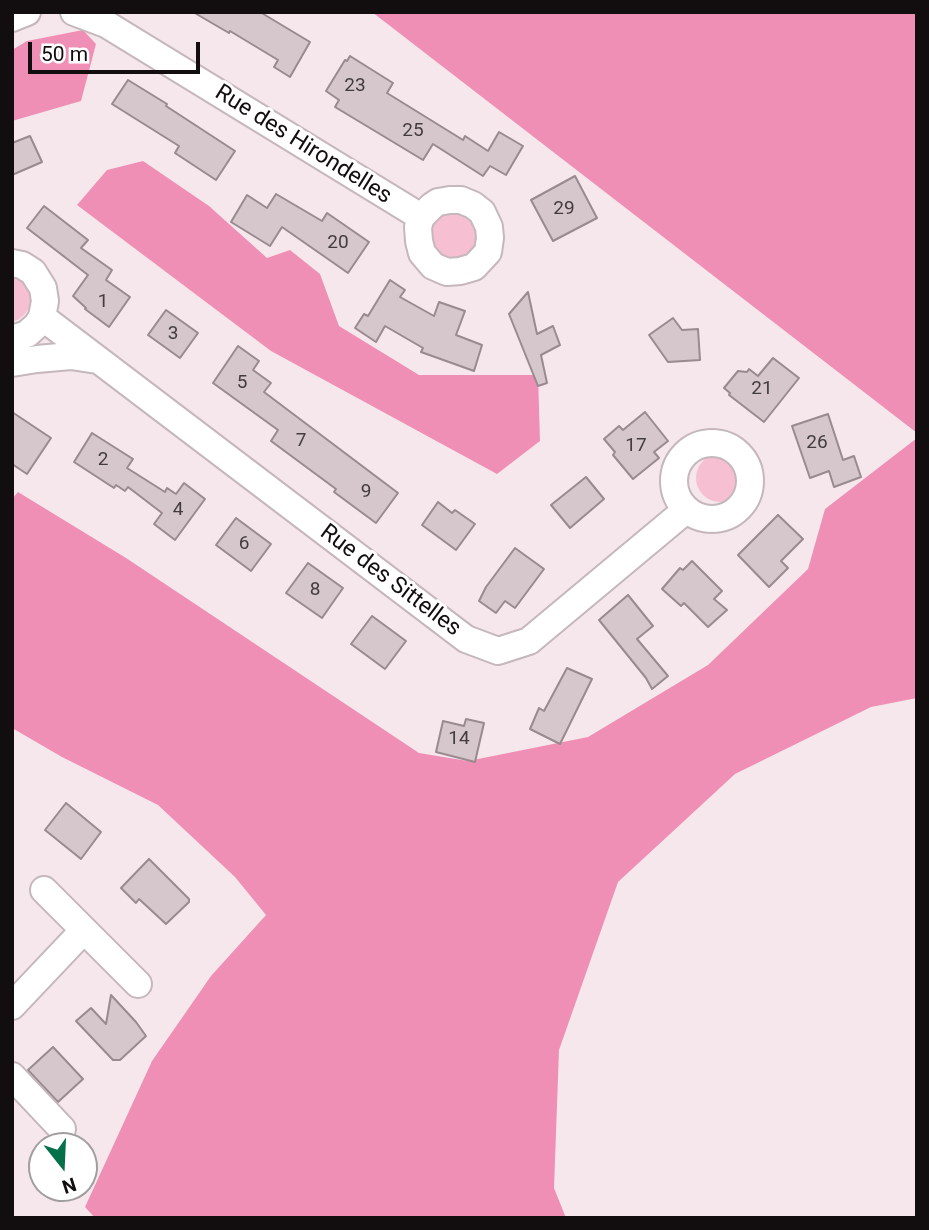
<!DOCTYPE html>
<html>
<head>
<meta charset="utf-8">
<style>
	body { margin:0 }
	#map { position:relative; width:929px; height:1230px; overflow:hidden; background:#f5e7eb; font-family:Roboto,sans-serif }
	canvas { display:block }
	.frame { position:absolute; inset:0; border:14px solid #120d0f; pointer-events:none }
	.north { position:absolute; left:28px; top:1132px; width:70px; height:70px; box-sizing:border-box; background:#fff; border:2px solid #a09e9f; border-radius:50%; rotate:162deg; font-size:19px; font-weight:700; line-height:28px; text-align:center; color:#120d0f }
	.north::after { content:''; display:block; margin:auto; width:24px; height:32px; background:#05714a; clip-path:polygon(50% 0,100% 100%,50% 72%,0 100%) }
	.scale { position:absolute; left:28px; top:42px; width:172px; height:32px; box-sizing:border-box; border:4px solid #120d0f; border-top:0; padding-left:9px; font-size:21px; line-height:24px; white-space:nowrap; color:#120d0f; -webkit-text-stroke:5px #fff; paint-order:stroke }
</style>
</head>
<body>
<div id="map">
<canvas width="929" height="1230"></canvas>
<div class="frame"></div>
<div class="north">N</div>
<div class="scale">50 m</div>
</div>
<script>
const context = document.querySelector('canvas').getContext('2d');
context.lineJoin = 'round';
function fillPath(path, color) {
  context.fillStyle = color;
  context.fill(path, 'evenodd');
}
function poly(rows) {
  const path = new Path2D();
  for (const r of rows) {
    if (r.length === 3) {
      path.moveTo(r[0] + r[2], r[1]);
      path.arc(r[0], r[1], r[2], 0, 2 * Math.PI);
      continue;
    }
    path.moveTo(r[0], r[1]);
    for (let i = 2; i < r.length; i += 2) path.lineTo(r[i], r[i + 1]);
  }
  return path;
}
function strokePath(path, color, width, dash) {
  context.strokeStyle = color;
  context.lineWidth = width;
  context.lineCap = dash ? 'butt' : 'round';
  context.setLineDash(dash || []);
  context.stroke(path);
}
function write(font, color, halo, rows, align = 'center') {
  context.font = font + ' Roboto,sans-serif';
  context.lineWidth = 6;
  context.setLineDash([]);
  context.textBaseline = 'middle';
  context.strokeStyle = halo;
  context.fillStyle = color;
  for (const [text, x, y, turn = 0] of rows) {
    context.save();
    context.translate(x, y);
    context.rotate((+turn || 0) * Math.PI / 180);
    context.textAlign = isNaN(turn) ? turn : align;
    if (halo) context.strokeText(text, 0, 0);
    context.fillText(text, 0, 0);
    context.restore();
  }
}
fillPath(poly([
	[454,236,24],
	[12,275,22,280,29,290,31,295,29,308,25,314,19,319,12,322],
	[720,478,24]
]), '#f6bfd2');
fillPath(poly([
	[372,12,917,12,917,433],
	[83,30,96,44,81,101,12,121,12,50,27,41],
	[143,161,209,206,267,258,290,250,320,274,339,326,419,375,538,375,540,441,497,474,271,351,77,205,107,170],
	[917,438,917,698,871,707,735,774,618,882,559,1050,554,1188,566,1218,95,1218,85,1207,152,1061,211,976,266,915,235,877,158,805,62,757,12,728,12,499,18,492,126,558,419,753,468,761,588,737,708,665,808,569,825,509]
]), '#f08fb5');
const building = poly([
	[193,12,260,12,310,42,290,77,274,67,278,60,230,31,229,33,193,12],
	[350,56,393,83,387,93,463,140,465,136,488,151,499,132,523,146,506,175,490,166,483,176,433,144,423,160,335,107,339,100,326,91,345,60,347,61,350,56],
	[128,80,167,104,166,106,235,151,216,180,175,153,179,146,112,104,128,80],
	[30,136,42,162,12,175,12,143,30,136],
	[575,176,597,218,553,241,531,200,575,176],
	[276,194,322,221,327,213,369,242,348,273,282,227,270,246,231,222,247,195,267,208,276,194],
	[44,206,88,240,81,248,112,270,106,280,130,297,109,327,85,309,86,308,73,296,88,275,27,228,44,206],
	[390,280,405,290,400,297,434,316,439,302,465,311,456,335,482,345,474,371,421,352,423,348,385,326,376,342,355,328,364,314,368,316,390,280],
	[528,292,537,334,553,326,560,345,541,355,547,383,538,386,509,314,528,292],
	[166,310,198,333,180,358,148,335,166,310],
	[673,318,682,330,698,329,700,360,668,362,649,335,673,318],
	[238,346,259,361,253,370,271,383,264,392,398,493,376,523,334,492,336,489,271,441,278,430,213,383,238,346],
	[773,358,799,378,764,422,729,395,730,393,724,388,738,371,747,372,749,369,758,376,773,358],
	[12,412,51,438,27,474,12,464,12,412],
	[645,412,668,441,654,452,659,458,633,479,613,455,615,452,604,439,619,426,623,430,645,412],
	[828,414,843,460,854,456,861,477,834,487,829,471,810,478,792,426,828,414],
	[92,433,133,459,127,468,165,492,167,488,176,494,184,483,205,499,175,540,154,524,162,513,128,487,125,491,116,485,114,488,74,462,92,433],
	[586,477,604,499,570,528,551,505,586,477],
	[438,502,452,513,455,510,475,524,456,550,422,525,438,502],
	[778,515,803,539,781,561,788,568,769,587,738,555,778,515],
	[236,518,271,544,251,571,216,545,236,518],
	[515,548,544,569,515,608,505,601,496,613,479,601,486,587,515,548],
	[692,561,722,591,714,599,727,610,708,627,684,603,681,606,662,589,680,568,683,570,692,561],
	[308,563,343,588,322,618,286,593,308,563],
	[628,595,653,626,637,639,668,676,652,689,646,678,599,620,628,595],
	[372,616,406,641,385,669,351,644,372,616],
	[567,668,592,679,560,744,530,729,539,708,544,711,567,668],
	[466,719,484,723,475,762,436,752,443,721,464,726,466,719],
	[66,803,101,832,81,859,45,830,66,803],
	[149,859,189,899,189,902,166,924,139,899,136,903,121,888,149,859],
	[111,995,136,1022,146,1036,120,1060,113,1060,76,1021,91,1008,106,1024,111,995],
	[53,1047,83,1079,58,1102,28,1070,53,1047]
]);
fillPath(building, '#d6c7cc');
strokePath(building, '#988a8f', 2);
const minor = poly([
	[74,12,106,24,421,217],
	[12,18,27,12],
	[450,200,461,200,473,205,482,212,489,227,490,238,488,252,474,267,460,271,447,272,433,266,422,253,419,241,418,227,421,217,432,206,438,202,450,200],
	[12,263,22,265,33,272,43,288,45,301,42,317,37,325,27,334,12,339],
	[42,317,466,639,498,651,529,641,686,510],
	[12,363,37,359,71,356,97,360],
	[712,481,38],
	[44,890,138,984],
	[12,1006,84,930],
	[12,1076,62,1129]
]);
strokePath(minor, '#c5b7bc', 30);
strokePath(minor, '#fff', 26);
write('19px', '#433c3e', null, [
	["23",355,86],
	["25",413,131],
	["29",564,209],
	["20",338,243],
	["1",103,302],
	["3",173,334],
	["5",242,383],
	["21",762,389],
	["7",301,441],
	["26",817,443],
	["17",636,446],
	["2",103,460],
	["9",366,492],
	["4",178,510],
	["6",244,544],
	["8",315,590],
	["14",459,739]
]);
write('23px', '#120d0f', '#fff', [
	["Rue des Hirondelles",303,145,32],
	["Rue des Sittelles",390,581,37]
]);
</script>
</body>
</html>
